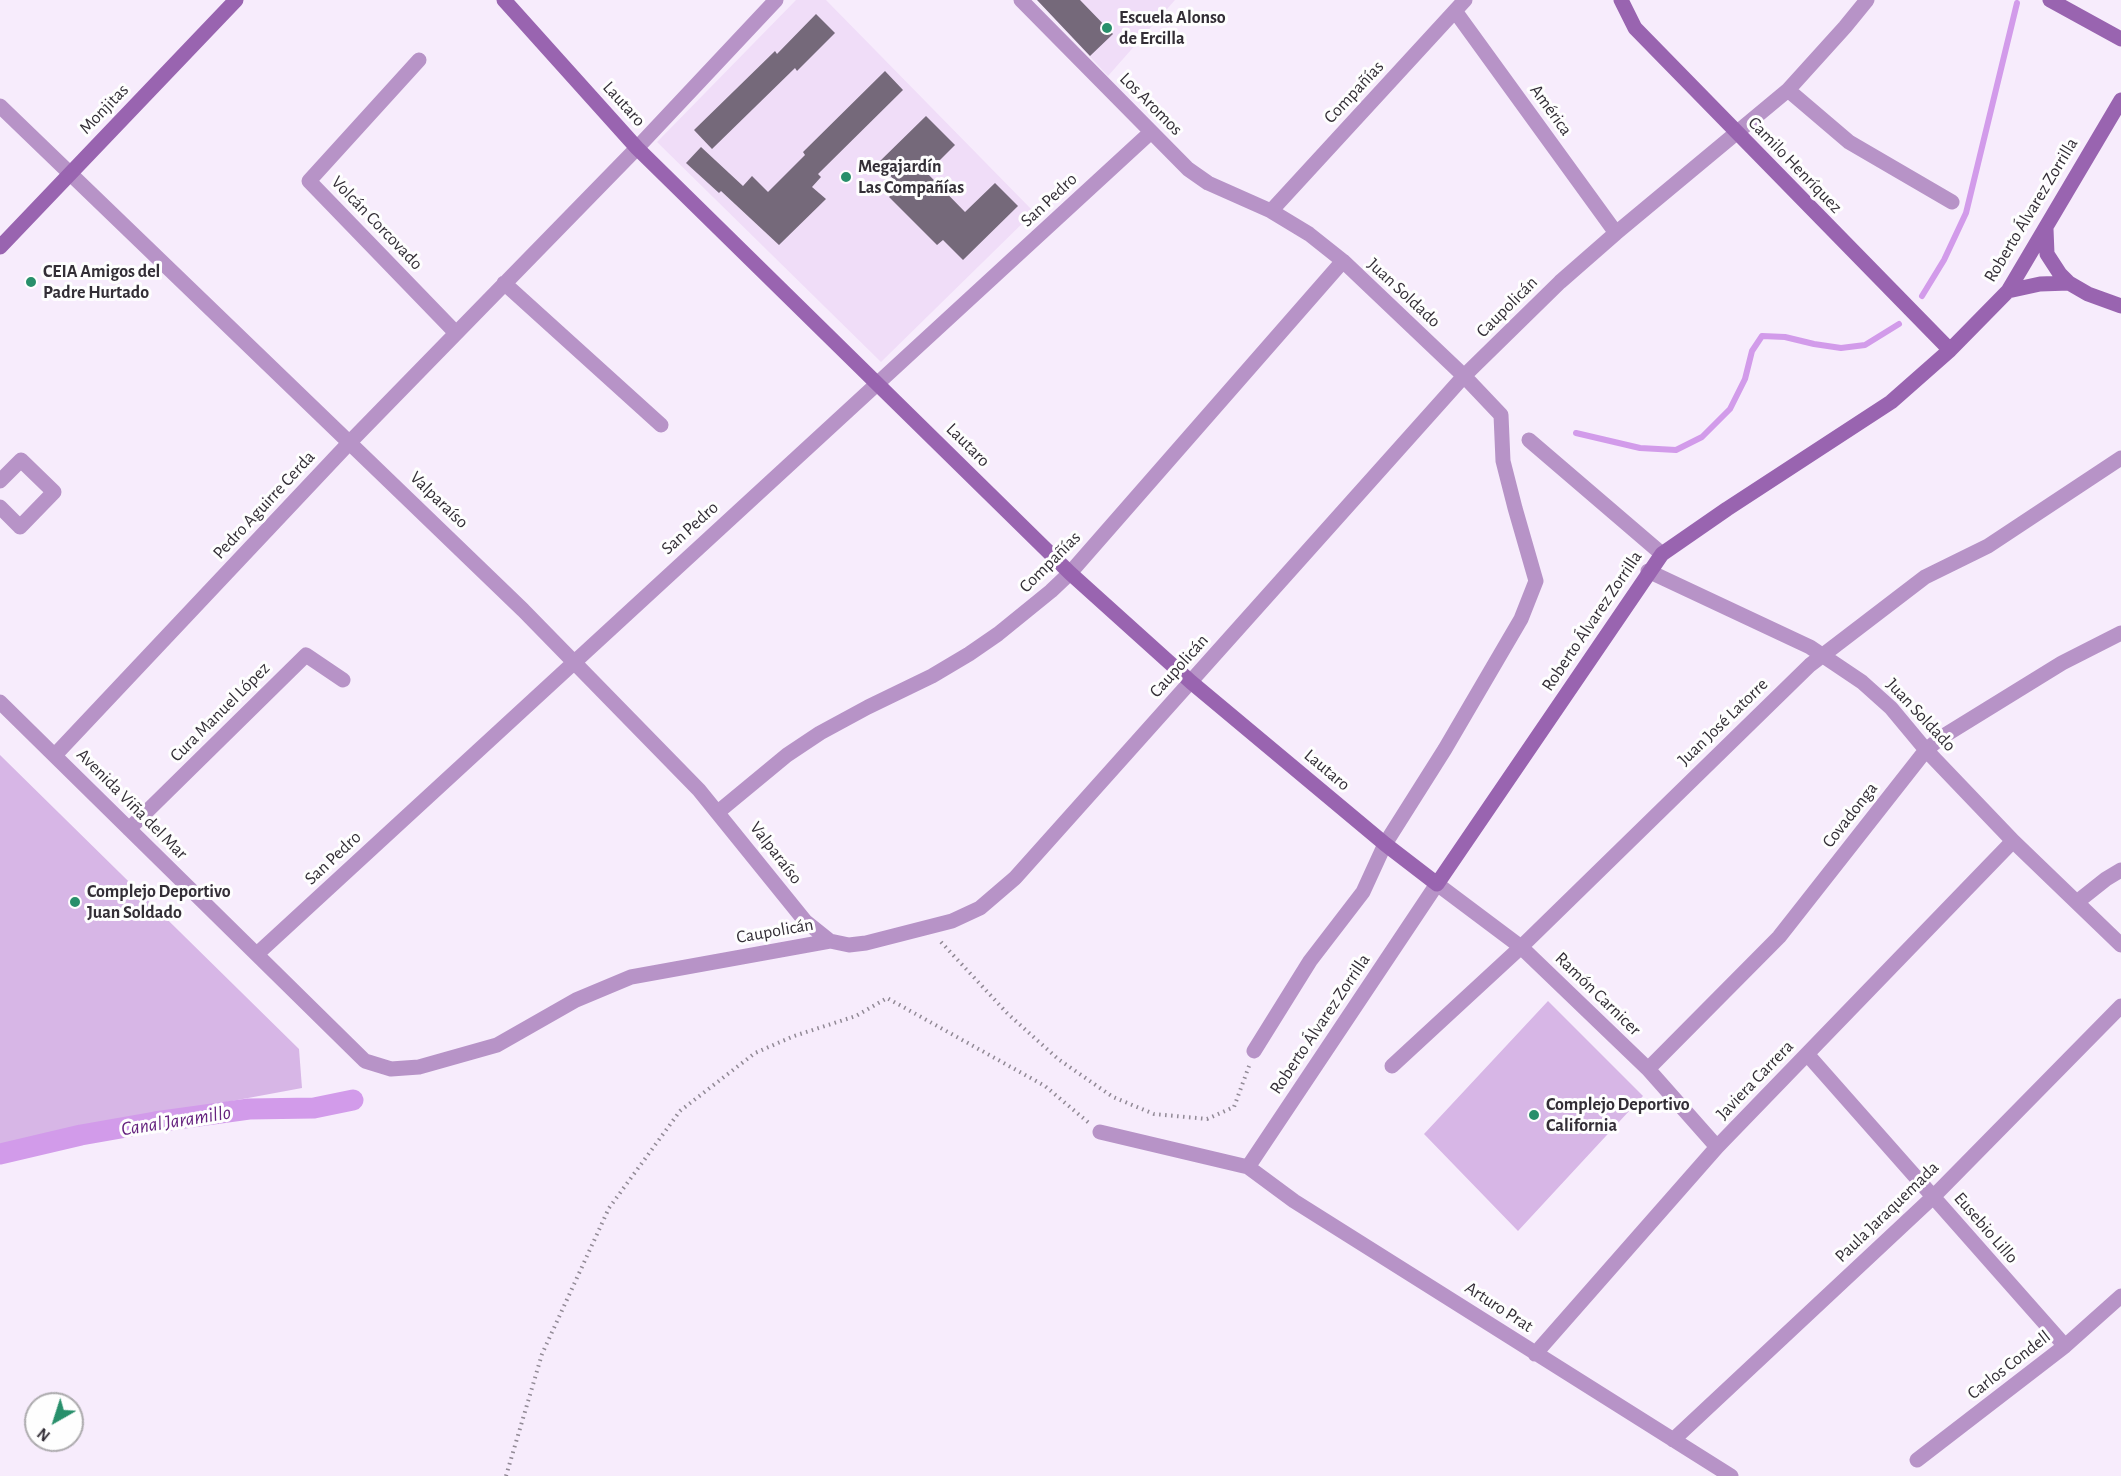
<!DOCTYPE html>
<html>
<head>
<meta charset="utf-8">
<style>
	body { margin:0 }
	#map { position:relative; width:2121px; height:1476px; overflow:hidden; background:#f7ecfc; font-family:"Alegreya Sans",sans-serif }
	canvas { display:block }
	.north { position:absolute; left:24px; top:1392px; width:60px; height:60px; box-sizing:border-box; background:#fefefe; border:2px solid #adabae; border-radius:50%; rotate:219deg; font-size:16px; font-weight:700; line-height:24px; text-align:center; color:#332e36 }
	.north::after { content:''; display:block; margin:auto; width:21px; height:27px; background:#288f6b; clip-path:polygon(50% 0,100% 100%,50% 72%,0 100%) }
</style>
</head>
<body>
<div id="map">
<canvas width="2121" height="1476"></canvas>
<div class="north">N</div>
</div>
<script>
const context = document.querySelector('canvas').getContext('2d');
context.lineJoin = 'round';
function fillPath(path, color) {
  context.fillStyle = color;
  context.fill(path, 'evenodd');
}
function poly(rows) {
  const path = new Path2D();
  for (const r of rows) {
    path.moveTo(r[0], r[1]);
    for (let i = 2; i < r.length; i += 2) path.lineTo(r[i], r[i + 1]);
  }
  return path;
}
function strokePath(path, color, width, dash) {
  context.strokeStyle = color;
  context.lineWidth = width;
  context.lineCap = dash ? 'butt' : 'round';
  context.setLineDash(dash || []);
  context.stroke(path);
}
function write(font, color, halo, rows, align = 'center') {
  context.font = font + ' "Alegreya Sans",sans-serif';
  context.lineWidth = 6;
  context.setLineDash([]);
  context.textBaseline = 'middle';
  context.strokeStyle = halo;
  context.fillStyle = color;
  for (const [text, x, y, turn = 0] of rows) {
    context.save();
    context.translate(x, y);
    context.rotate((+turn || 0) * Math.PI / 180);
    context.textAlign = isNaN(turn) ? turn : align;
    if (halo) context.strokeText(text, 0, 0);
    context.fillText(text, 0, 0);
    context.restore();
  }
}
fillPath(poly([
	[796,0,826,0,1034,212,881,362,657,142],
	[1037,0,1175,0,1108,76]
]), '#f0ddf8');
fillPath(poly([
	[0,755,299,1049,302,1088,0,1144],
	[1548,1001,1643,1096,1518,1231,1424,1134]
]), '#d7b6e6');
strokePath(poly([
	[1922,296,1944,260,1966,213,2017,3],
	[1576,433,1640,448,1676,450,1702,437,1730,409,1745,379,1752,351,1762,336,1785,337,1814,344,1841,348,1865,345,1899,324]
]), '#d29bea', 6);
strokePath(poly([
	[0,1154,81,1135,155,1122,249,1109,314,1108,353,1100]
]), '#d29bea', 21);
fillPath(poly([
	[1037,0,1080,0,1113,34,1090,56],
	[816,14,835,33,797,71,795,68,712,149,694,130,775,51,777,54],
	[885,71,903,90,818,174,821,177,812,187,826,199,779,245,721,191,719,193,686,163,701,147,743,186,752,176,768,192,805,155,803,152],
	[926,116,955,145,927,173,965,212,995,183,1018,206,963,260,943,240,937,245,889,197,900,186,878,163]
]), '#75697a');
strokePath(poly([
	[941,942,1007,1013,1058,1059,1113,1097,1154,1114,1207,1119,1234,1107,1249,1066],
	[506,1476,542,1354,609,1208,680,1111,755,1053,794,1036,856,1016,887,998,1045,1086,1089,1123]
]), '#918995', 4, [1.5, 4.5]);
strokePath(poly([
	[1021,0,1188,169,1208,183,1271,211,1309,234,1343,261,1464,376,1501,415,1503,461,1515,508,1536,581,1521,619,1445,749,1385,844,1363,892,1310,961,1254,1051],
	[1455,11,1616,233],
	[419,60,309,181,456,333],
	[1788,90,1849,142,1952,202],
	[0,106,523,610,699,790,805,921,830,941],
	[1271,211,1465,0],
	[504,283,661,425],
	[1529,440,1662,554],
	[0,481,21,460,54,492,20,527,0,507],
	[1648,571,1810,647,1862,682,1891,708,1926,750,2013,841,2121,945],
	[0,702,365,1061,391,1069,419,1067,497,1045,576,1000,631,977,830,941,849,945,866,943,952,921,980,908,1015,878,1464,376,1560,282,1616,233,1788,90,1845,27,1867,0],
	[55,755,350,442,637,148,776,0],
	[718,812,787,755,820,733,868,707,932,676,969,654,998,634,1051,591,1070,573,1343,261],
	[129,829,306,655,343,680],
	[2077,902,2106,879,2121,870],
	[257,954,1151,132],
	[1807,1054,2065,1346],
	[1392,1066,1521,947,1810,665,1925,577,1988,546,2121,458],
	[1648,1069,1779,937,1926,750,1942,737,2062,663,2121,633],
	[1100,1132,1248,1167,1294,1201,1731,1476],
	[1248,1167,1437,884,1521,947,1648,1069,1717,1147],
	[1535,1354,1717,1147,2013,841],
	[1673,1440,1933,1197,2121,1006],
	[1917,1460,2065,1346,2121,1296]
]), '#b793c7', 15);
strokePath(poly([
	[504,0,637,148,1070,573,1191,682,1385,844,1437,884,1662,554,1727,509,1891,402,1950,350,2008,291,2121,100],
	[1621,0,1635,28,1950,350],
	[2050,0,2121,39],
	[2046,229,2047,254,2060,274,2069,283,2088,294,2121,306],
	[0,247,236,0],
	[2008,291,2040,284,2069,283]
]), '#9964b0', 15);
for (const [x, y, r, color] of [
	[1107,28,6,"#288f6b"],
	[846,177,6,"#288f6b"],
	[31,282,6,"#288f6b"],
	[75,902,6,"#288f6b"],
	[1534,1115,6,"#288f6b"]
]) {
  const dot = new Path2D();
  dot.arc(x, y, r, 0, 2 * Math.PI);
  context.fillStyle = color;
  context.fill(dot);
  strokePath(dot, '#fefefe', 2);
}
write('bold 18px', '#332e36', '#fefefe', [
	["Escuela Alonso",1119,18],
	["de Ercilla",1119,39],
	["Megajardín",858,167],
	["Las Compañías",858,188],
	["CEIA Amigos del",43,272],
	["Padre Hurtado",43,293],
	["Complejo Deportivo",87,892],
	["Juan Soldado",87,913],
	["Complejo Deportivo",1546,1105],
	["California",1546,1126]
], 'left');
write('18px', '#332e36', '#fefefe', [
	["Compañías",1354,92,-47],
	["Lautaro",624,104,48],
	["Los Aromos",1151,104,45],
	["Monjitas",104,109,-46],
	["América",1551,110,54],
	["Camilo Henríquez",1795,165,46],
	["San Pedro",1049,200,-43],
	["Roberto Álvarez Zorrilla",2031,210,-59],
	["Volcán Corcovado",377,223,46],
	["Juan Soldado",1404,293,43],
	["Caupolicán",1507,307,-45],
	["Lautaro",968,445,45],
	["Valparaíso",439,500,44],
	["Pedro Aguirre Cerda",264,505,-47],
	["San Pedro",690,528,-42],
	["Compañías",1050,562,-45],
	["Roberto Álvarez Zorrilla",1592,621,-56],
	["Caupolicán",1179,666,-48],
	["Cura Manuel López",220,712,-45],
	["Juan Soldado",1921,715,47],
	["Juan José Latorre",1723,722,-44],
	["Lautaro",1327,770,40],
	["Avenida Viña del Mar",132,804,45],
	["Covadonga",1850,815,-52],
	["Valparaíso",776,853,52],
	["San Pedro",333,858,-43],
	["Caupolicán",775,931,-10],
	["Ramón Carnicer",1598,994,44],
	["Roberto Álvarez Zorrilla",1320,1024,-56],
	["Javiera Carrera",1755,1080,-46],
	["Paula Jaraquemada",1887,1212,-44],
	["Eusebio Lillo",1986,1228,49],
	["Arturo Prat",1499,1307,33],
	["Carlos Condell",2009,1365,-38]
]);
write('italic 20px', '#65227e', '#fefefe', [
	["Canal Jaramillo",176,1121,-9]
]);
</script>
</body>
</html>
